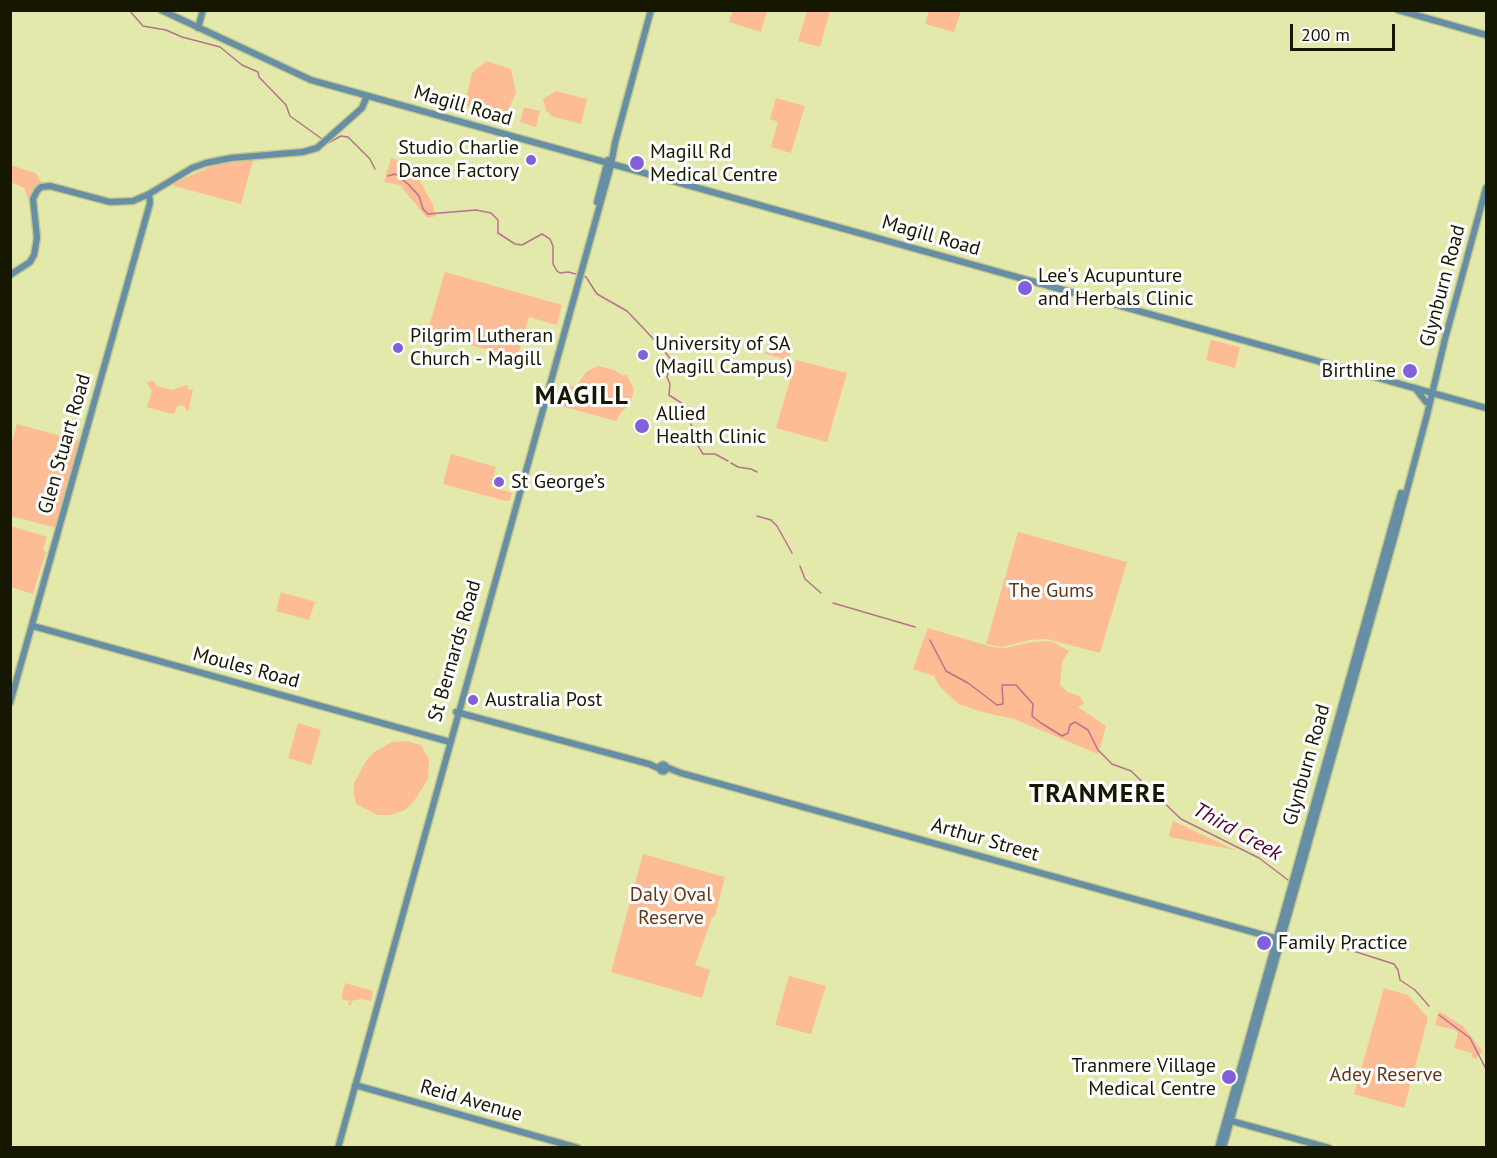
<!DOCTYPE html>
<html>
<head>
<meta charset="utf-8">
<style>
	body { margin:0 }
	#map { position:relative; width:1497px; height:1158px; overflow:hidden; background:#e2e9aa; font-family:"PT Sans",sans-serif }
	canvas { display:block }
	.frame { position:absolute; inset:0; border:12px solid #161701; pointer-events:none }
	.scale { position:absolute; left:1290px; top:24px; width:105px; height:27px; box-sizing:border-box; border:3px solid #161701; border-top:0; padding-left:8px; font-size:18px; line-height:21px; white-space:nowrap; color:#161701; -webkit-text-stroke:4px #fff; paint-order:stroke }
</style>
</head>
<body>
<div id="map">
<canvas width="1497" height="1158"></canvas>
<div class="frame"></div>
<div class="scale">200 m</div>
</div>
<script>
const context = document.querySelector('canvas').getContext('2d');
context.lineJoin = 'round';
function fillPath(path, color) {
  context.fillStyle = color;
  context.fill(path, 'evenodd');
}
function poly(rows) {
  const path = new Path2D();
  for (const r of rows) {
    if (r.length === 3) {
      path.moveTo(r[0] + r[2], r[1]);
      path.arc(r[0], r[1], r[2], 0, 2 * Math.PI);
      continue;
    }
    path.moveTo(r[0], r[1]);
    for (let i = 2; i < r.length; i += 2) path.lineTo(r[i], r[i + 1]);
  }
  return path;
}
function strokePath(path, color, width, dash) {
  context.strokeStyle = color;
  context.lineWidth = width;
  context.lineCap = dash ? 'butt' : 'round';
  context.setLineDash(dash || []);
  context.stroke(path);
}
function write(font, color, halo, rows, align = 'center') {
  context.font = font + ' "PT Sans",sans-serif';
  context.lineWidth = 6;
  context.setLineDash([]);
  context.textBaseline = 'middle';
  context.strokeStyle = halo;
  context.fillStyle = color;
  for (const [text, x, y, turn = 0] of rows) {
    context.save();
    context.translate(x, y);
    context.rotate((+turn || 0) * Math.PI / 180);
    context.textAlign = isNaN(turn) ? turn : align;
    if (halo) context.strokeText(text, 0, 0);
    context.fillText(text, 0, 0);
    context.restore();
  }
}
fillPath(poly([
	[733,10,767,11,761,32,729,22],
	[807,11,830,11,820,47,798,41],
	[929,11,961,11,954,32,925,24],
	[486,61,511,69,516,92,508,111,496,118,482,117,465,104,472,73],
	[556,91,587,99,581,124,551,116,546,110,543,99],
	[776,98,805,106,791,153,771,147,778,122,770,119],
	[524,107,540,111,536,127,520,122],
	[391,158,421,168,419,179,433,205,436,216,427,218,400,185,384,182],
	[253,160,241,204,174,186,174,183,216,164],
	[10,165,36,173,42,183,34,189,31,195,31,206,24,188,11,182],
	[445,272,562,305,557,325,529,317,517,358,427,333],
	[769,338,793,345,788,360,765,354],
	[1211,340,1240,347,1235,368,1206,360],
	[796,360,847,373,827,442,776,428],
	[598,366,614,370,623,376,626,374,634,389,630,405,622,411,616,421,557,405,564,384,576,387,586,372],
	[152,380,157,386,172,390,187,385,188,389,193,390,188,412,185,407,181,405,176,407,175,413,172,414,147,407,152,391,147,383],
	[17,424,79,441,80,444,57,528,11,516,11,446],
	[451,454,496,467,491,487,512,493,510,500,506,501,443,484],
	[11,526,47,537,43,550,46,552,33,594,11,587],
	[1018,532,1127,562,1100,653,1047,639,1030,640,1002,647,986,644],
	[281,592,315,602,309,620,276,611],
	[928,628,992,647,1005,648,1032,642,1047,641,1053,642,1069,651,1062,662,1060,685,1068,692,1079,696,1084,703,1078,707,1106,726,1098,754,1014,719,982,712,959,704,940,687,934,676,913,669],
	[298,723,321,730,311,765,288,758],
	[407,741,421,745,429,759,428,779,414,801,405,810,390,815,378,815,356,804,354,794,354,783,366,761,374,752,392,742],
	[1173,821,1235,850,1170,837,1169,834],
	[643,854,725,877,715,916,712,918,695,965,710,970,702,998,611,972],
	[789,976,826,986,811,1034,775,1025],
	[345,983,373,991,371,1001,360,999,352,1001,351,1005,348,1005,349,1001,341,999],
	[1384,988,1408,995,1428,1018,1404,1108,1354,1094],
	[1439,1011,1464,1027,1482,1051,1476,1059,1471,1057,1472,1053,1454,1048,1458,1034,1455,1030,1435,1025]
]), '#febc94');
strokePath(poly([
	[129,10,143,26,166,30,182,37,220,47,242,65,258,72,259,77,286,105,290,116,322,139],
	[328,143,341,136,348,137,370,159,375,169],
	[388,176,395,174,408,184,419,196,423,209,428,214,476,210,491,213,498,220,498,233,515,244,522,245,542,234,550,239,553,246,553,264,557,271,560,273,568,272,576,274],
	[582,276,586,277,597,294,627,311,663,349,671,360,667,377,670,384,669,395,683,404,683,417],
	[691,424,693,433,697,438,697,444,703,454,715,454,728,461],
	[731,463,738,467,751,469,757,472],
	[757,516,771,520,777,526,792,553],
	[800,566,805,579,821,593],
	[833,603,915,627],
	[930,640,946,671,968,683,997,705,1003,704,1002,685,1016,685,1033,704,1032,716,1041,723,1062,736,1068,733,1070,725,1075,722,1088,730,1098,750,1112,764,1131,771,1181,819,1259,858,1288,880],
	[1347,949,1394,964,1398,970,1400,980,1415,990,1429,1006],
	[1439,1015,1470,1038,1486,1069]
]), '#b8728b', 1.5);
const secondary = poly([
	[161,10,311,80,1486,408],
	[1398,10,1486,35],
	[198,28,203,10],
	[597,202,608,160],
	[10,275,30,262,34,255,37,238,33,199,37,191,41,187,50,186,110,202,133,201,149,194,192,168,206,163,231,158,303,152,317,148,362,108,367,96],
	[1415,388,1426,402],
	[33,626,450,742],
	[10,703,150,203,149,194],
	[456,712,649,764,660,769],
	[663,768,3.5],
	[666,767,681,773,1278,939],
	[355,1085,578,1148],
	[1228,1120,1329,1148],
	[338,1148,611,165,615,143,651,10],
	[1218,1148,1401,493],
	[1223,1148,1395,535,1427,415,1445,339,1486,188]
]);
strokePath(secondary, '#c1c78f', 9);
strokePath(secondary, '#668ea4', 6);
for (const [x, y, r, color] of [
	[531,160,6,"#8260db"],
	[637,163,8,"#8260db"],
	[1025,288,8,"#8260db"],
	[398,348,6,"#8260db"],
	[643,355,6,"#8260db"],
	[1410,371,8,"#8260db"],
	[642,426,8,"#8260db"],
	[499,482,6,"#8260db"],
	[473,700,6,"#8260db"],
	[1264,943,8,"#8260db"],
	[1229,1077,8,"#8260db"]
]) {
  const dot = new Path2D();
  dot.arc(x, y, r, 0, 2 * Math.PI);
  context.fillStyle = color;
  context.fill(dot);
  strokePath(dot, '#fff', 2);
}
write('20px', '#161701', '#fff', [
	["Magill Road",463,106,16],
	["Magill Road",931,236,16],
	["Glynburn Road",1443,286,-75],
	["Glen Stuart Road",65,444,-74],
	["St Bernards Road",455,651,-74],
	["Moules Road",246,668,15],
	["Glynburn Road",1307,765,-74],
	["Arthur Street",985,840,16],
	["Reid Avenue",471,1101,16]
]);
write('20px', '#161701', '#fff', [
	["Studio Charlie",519,148,"right"],
	["Dance Factory",519,171,"right"],
	["Magill Rd",650,152],
	["Medical Centre",650,175],
	["Lee's Acupunture",1038,276],
	["and Herbals Clinic",1038,299],
	["Pilgrim Lutheran",410,336],
	["Church - Magill",410,359],
	["University of SA",655,344],
	["(Magill Campus)",655,367],
	["Birthline",1396,371,"right"],
	["Allied",656,414],
	["Health Clinic",656,437],
	["St George’s",511,482],
	["Australia Post",485,700],
	["Family Practice",1278,943],
	["Tranmere Village",1216,1066,"right"],
	["Medical Centre",1216,1089,"right"]
], 'left');
write('20px', '#643719', '#fff', [
	["The Gums",1051,591],
	["Daly Oval",671,895],
	["Reserve",671,918],
	["Adey Reserve",1386,1075]
]);
write('italic 21px', '#510130', '#fff', [
	["Third Creek",1237,832,29]
]);
context.letterSpacing = '1.5px';
write('bold 26px', '#161701', '#fff', [
	["MAGILL",582,397],
	["TRANMERE",1098,795]
]);
context.letterSpacing = '0px';
</script>
</body>
</html>
